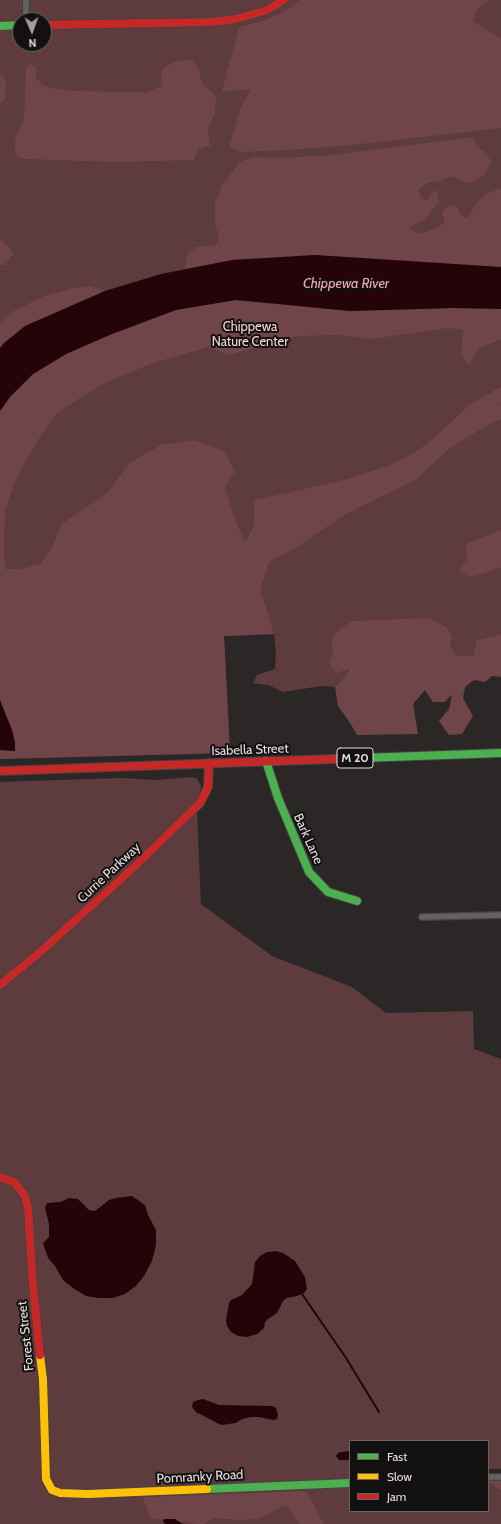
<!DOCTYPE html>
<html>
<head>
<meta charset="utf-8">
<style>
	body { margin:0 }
	#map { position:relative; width:501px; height:1524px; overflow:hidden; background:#2c2727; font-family:Cabin,sans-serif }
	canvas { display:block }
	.legend { position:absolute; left:349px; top:1440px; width:140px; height:72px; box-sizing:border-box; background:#131010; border:1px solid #676363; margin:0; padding:5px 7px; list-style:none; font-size:12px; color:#e4dfe0 }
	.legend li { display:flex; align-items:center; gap:8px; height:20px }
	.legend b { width:20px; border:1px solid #676363 }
	.north { position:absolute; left:12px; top:12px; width:40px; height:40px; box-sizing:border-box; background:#131010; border:1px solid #676363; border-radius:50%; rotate:178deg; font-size:11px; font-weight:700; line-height:16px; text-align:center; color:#e4dfe0 }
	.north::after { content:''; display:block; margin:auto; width:14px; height:18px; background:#a49f9f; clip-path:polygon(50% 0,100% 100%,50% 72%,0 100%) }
</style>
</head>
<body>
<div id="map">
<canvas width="501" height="1524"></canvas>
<ul class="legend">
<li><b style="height:5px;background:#4caf50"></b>Fast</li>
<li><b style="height:5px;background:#ffc107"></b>Slow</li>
<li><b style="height:5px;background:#c62828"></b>Jam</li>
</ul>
<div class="north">N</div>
</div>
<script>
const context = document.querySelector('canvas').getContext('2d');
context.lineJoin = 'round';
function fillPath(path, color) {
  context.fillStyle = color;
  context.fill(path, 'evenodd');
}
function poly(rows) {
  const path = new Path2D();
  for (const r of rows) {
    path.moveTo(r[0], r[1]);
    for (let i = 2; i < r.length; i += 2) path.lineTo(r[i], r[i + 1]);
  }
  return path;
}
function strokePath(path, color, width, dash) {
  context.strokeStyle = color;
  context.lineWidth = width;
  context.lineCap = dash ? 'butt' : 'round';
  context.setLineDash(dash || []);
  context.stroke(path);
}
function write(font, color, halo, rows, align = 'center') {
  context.font = font + ' Cabin,sans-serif';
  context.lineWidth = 4;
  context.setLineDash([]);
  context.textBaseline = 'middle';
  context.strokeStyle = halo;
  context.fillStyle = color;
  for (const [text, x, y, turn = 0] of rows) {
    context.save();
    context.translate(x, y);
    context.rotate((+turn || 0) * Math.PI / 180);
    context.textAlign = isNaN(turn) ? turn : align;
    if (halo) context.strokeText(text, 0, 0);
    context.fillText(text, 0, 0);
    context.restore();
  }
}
fillPath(poly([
	[0,0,501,0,501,634,478,640,473,656,458,656,450,646,331,640,333,651,329,662,349,668,342,680,335,687,321,686,283,692,268,685,253,683,257,675,275,669,276,653,274,634,224,636,230,753,15,751,15,742,0,700],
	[20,20,44,20,44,44,20,44],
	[192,777,197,779,201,786,197,811,201,904,272,956,352,987,386,1013,473,1011,474,1049,501,1059,501,1469,488,1469,488,1441,350,1441,350,1511,488,1511,488,1483,501,1491,501,1524,0,1524,0,782,120,778,157,780]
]), '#5e3b3d');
fillPath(poly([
	[300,0,491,0,478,8,473,21,501,39,501,128,343,146,288,150,241,152,229,147,240,109,251,89,222,92,239,27,266,20,290,8],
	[191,59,199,69,202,84,216,96,215,112,208,130,210,146,198,149,194,160,115,162,26,159,18,157,15,152,15,140,24,118,26,67,30,64,36,67,36,77,41,84,51,88,76,91,147,92,162,86,161,71,173,62],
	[0,74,6,81,5,100,0,103],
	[473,137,477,146,487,154,491,162,485,174,471,183,460,181,453,176,437,182,428,182,418,190,422,199,428,200,431,193,437,190,439,202,424,220,409,227,410,230,417,233,427,232,443,224,445,218,442,214,444,209,452,205,458,207,459,214,467,218,476,204,484,195,501,188,501,267,315,255,232,260,186,269,185,263,187,255,196,247,215,245,219,239,215,223,215,203,222,185,240,162,253,157,282,158,333,155],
	[0,240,10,248,13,254,5,265,0,265],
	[91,286,105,291,25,326,4,343,0,348,0,323,12,312,44,296,74,288],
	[236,300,350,311,455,308,501,309,501,340,479,348,469,365,461,354,463,330,448,328,371,339,336,335,298,336,229,355,209,347,153,363,104,383,58,412,36,443,16,479,5,510,4,548,5,569,20,569,40,564,51,549,62,524,108,492,129,463,161,445,195,440,224,451,235,471,225,487,234,517,245,543,254,526,254,500,344,480,391,465,420,449,440,433,469,405,501,387,501,403,497,405,501,404,501,419,493,422,451,447,417,479,346,514,297,547,269,562,260,589,274,634,224,636,230,753,0,759,0,750,15,751,15,742,0,700,0,411,10,397,33,374,66,354,112,334,176,310],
	[501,530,501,567,485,573,468,577,459,569,468,559,465,544],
	[429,618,446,627,452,637,450,646,458,656,473,656,477,640,501,634,501,677,492,676,485,682,474,680,465,687,463,698,473,716,462,734,449,735,439,721,449,709,452,695,444,702,433,702,425,690,413,704,418,734,357,735,350,723,338,706,335,687,342,680,349,669,336,673,329,662,333,651,331,640,338,631,351,621],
	[501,1480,501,1491,488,1483,488,1481],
	[306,1491,324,1524,300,1524,286,1505,258,1519,239,1520,215,1518,204,1524,199,1524,150,1518,143,1497]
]), '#6f4549');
fillPath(poly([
	[315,255,501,267,501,309,455,308,350,311,236,300,176,310,112,334,66,354,33,374,10,397,0,411,0,348,4,343,25,326,105,291,161,274,232,260],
	[0,700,12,730,15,742,15,751,0,750],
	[132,1196,145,1205,148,1215,156,1230,156,1245,152,1261,144,1276,136,1286,125,1294,113,1298,99,1298,86,1296,73,1288,63,1280,55,1266,48,1258,43,1243,49,1237,49,1224,45,1208,47,1203,61,1202,69,1198,78,1199,89,1210,95,1211,109,1200,116,1198],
	[276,1251,283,1253,295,1261,305,1277,307,1289,304,1293,297,1296,287,1298,283,1301,277,1313,268,1319,265,1322,264,1328,257,1334,247,1337,238,1336,231,1332,227,1326,226,1320,229,1303,231,1300,242,1295,252,1284,255,1262,260,1256,267,1252],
	[203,1399,219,1405,272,1406,276,1408,278,1415,277,1419,273,1420,259,1417,251,1417,242,1419,236,1423,221,1425,196,1412,192,1407,193,1402,198,1400],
	[350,1451,350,1460,339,1460,336,1456,338,1453,342,1452],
	[164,1519,175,1519,183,1524,165,1524,163,1522]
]), '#240409');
strokePath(poly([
	[302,1294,346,1358,379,1412]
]), '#240409', 2);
const street = poly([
	[26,0,26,20],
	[422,917,501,915],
	[488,1477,501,1477]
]);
const fast = poly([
	[0,26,20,25],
	[334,759,501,753],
	[266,761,278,798,309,872,328,892,357,901],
	[207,1489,350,1483]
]);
const slow = poly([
	[40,1355,43,1379,46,1479,52,1490,60,1493,88,1494,207,1489]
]);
const jam = poly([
	[44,25,210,22,231,20,265,11,284,0],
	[0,771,334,759],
	[0,985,38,954,133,868,200,803,208,787,209,763],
	[0,1177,14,1182,25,1196,28,1208,33,1285,40,1355]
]);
strokePath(street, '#464242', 8);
strokePath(fast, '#464242', 10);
strokePath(slow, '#464242', 10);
strokePath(jam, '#464242', 10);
strokePath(street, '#636161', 5.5);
strokePath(fast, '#4caf50', 8);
strokePath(slow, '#ffc107', 8);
strokePath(jam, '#c62828', 8);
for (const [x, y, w] of [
	[355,758,36]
]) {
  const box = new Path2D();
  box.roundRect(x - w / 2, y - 10, w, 20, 3);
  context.fillStyle = '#131010';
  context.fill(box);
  strokePath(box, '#e4dfe0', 1);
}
write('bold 12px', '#e4dfe0', null, [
	["M 20",355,758]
]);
write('13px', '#f5d3d5', '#131010', [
	["Chippewa",250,327],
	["Nature Center",250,342]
]);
write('13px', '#e4dfe0', '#131010', [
	["Isabella Street",250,750,-2],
	["Bark Lane",308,839,66],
	["Currie Parkway",109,873,-43],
	["Forest Street",26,1336,-96],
	["Pomranky Road",200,1477,-3]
]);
write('italic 14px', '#f7a8ae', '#131010', [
	["Chippewa River",346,284]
]);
</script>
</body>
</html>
